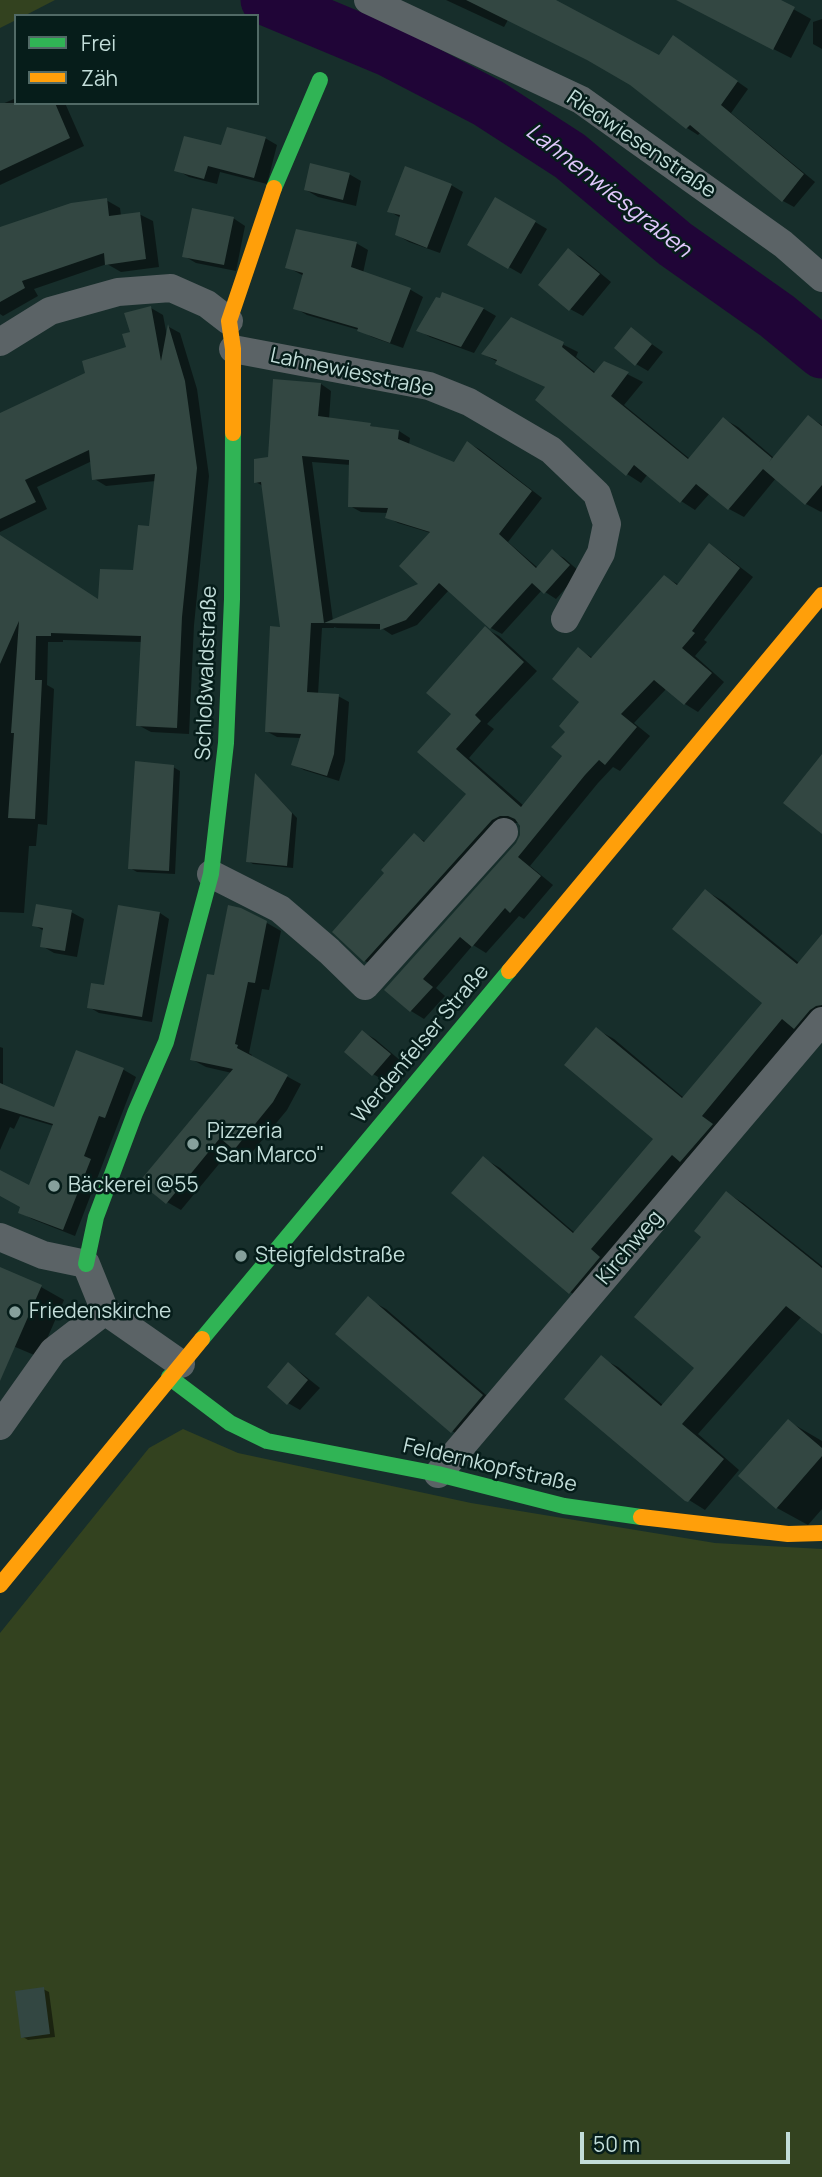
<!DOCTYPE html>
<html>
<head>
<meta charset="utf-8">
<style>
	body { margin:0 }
	#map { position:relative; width:822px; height:2177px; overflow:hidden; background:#172e2b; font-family:Manrope,sans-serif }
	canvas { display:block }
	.legend { position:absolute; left:14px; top:14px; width:245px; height:91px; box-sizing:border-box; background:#061d1a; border:2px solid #516a66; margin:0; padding:9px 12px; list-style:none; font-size:21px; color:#c2ddd9 }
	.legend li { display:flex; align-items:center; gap:14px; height:35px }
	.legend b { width:35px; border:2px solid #516a66 }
	.scale { position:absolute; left:580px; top:2132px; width:210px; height:32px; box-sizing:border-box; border:4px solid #c2ddd9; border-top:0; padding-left:9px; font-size:21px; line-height:24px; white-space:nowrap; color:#c2ddd9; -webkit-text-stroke:5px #061d1a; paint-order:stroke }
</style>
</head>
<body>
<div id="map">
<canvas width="822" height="2177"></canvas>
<ul class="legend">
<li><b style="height:9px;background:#30b455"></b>Frei</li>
<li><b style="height:9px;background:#ff9f0a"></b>Zäh</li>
</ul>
<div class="scale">50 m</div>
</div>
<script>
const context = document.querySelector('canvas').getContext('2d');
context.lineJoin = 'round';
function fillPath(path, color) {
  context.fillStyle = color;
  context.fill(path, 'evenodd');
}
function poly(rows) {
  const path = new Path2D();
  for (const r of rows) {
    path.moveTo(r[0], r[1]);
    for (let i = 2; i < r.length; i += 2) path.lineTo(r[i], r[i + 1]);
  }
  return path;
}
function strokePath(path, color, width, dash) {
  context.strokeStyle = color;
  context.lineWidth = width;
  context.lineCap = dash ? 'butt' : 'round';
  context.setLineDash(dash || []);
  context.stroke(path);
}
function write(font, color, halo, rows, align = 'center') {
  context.font = font + ' Manrope,sans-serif';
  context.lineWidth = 5;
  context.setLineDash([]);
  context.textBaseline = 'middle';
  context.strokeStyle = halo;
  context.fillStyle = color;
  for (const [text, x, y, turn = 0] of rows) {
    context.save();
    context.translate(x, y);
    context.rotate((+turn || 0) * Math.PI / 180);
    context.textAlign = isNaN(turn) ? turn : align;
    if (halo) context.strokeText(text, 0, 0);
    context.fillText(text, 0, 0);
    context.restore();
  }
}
fillPath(poly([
	[0,0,55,0,24,16,16,16,16,20,0,28],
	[183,1429,238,1453,471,1503,715,1543,822,1549,822,2177,0,2177,0,1633,149,1448]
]), '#33421f');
fillPath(poly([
	[446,0,552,0,660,57,684,44,748,89,731,113,815,182,794,207,783,201,701,132,698,135,687,128,631,83,600,65,508,20,504,27],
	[677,0,777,0,811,19,791,58],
	[822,19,822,49,813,44,813,22],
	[16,98,16,103,65,103,84,146,0,185,0,105],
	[265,138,277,145,267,184,220,172,217,184,189,177,177,170,223,147],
	[349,174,361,181,356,206,318,197,306,190],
	[451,185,463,192,440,253,409,242,397,235,401,218,389,211],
	[496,199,547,229,521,274,469,244],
	[106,200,120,208,121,216,139,214,153,221,159,267,121,272,107,264,34,289,38,296,3,316,0,314,0,239],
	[233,218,245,226,236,271,196,263,184,256],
	[356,243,368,250,363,273,411,290,423,297,403,348,372,337,359,330,307,315,295,308,304,276,287,267],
	[568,250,581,257,611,282,583,316,570,309,540,284],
	[443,295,484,309,496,316,474,353,430,337,418,330],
	[151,308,163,315,167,336,169,327,180,333,197,389,209,476,194,625,189,734,151,732,138,725,142,642,63,640,63,642,48,642,47,685,54,689,47,825,38,824,36,846,29,846,24,913,0,912,0,536,99,601,135,572,151,528,156,481,106,486,93,478,92,461,37,487,47,509,0,532,0,415,87,374,128,348,132,333],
	[512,319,578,352,576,357,596,373,605,363,643,382,624,405,690,459,724,419,738,427,774,458,809,417,822,425,822,511,821,512,806,504,776,478,744,517,729,509,710,493,695,510,681,501,648,474,641,483,627,474,547,388,483,354],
	[632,330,663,352,648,371,636,364],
	[321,384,331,391,329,419,399,431,410,438,409,445,455,464,468,443,479,449,542,498,508,542,538,568,553,552,564,558,580,572,556,599,542,590,502,634,491,628,449,590,417,625,392,635,383,629,337,628,334,627,334,628,322,628,318,694,338,696,349,702,345,761,339,781,304,770,293,764,301,738,277,737,266,731,282,628,263,486,256,482,269,458],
	[312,462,351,465,350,506,361,512,388,513,387,517,398,523,431,533,421,584,333,621],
	[709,546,722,553,753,577,704,640,707,642,695,656,724,682,698,712,685,704,667,688,634,723,650,736,620,771,613,767,598,783,530,866,553,885,524,919,519,916,486,953,473,945,436,988,445,996,424,1019,411,1011,386,990,518,844,522,835,519,823,513,823,379,968,365,961,335,932,386,873,414,835,426,842,469,794,420,752,453,714,485,628,499,636,537,671,487,724,494,729,469,758,524,806,565,756,567,731,582,702,578,649,593,658,665,577,679,585],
	[173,767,180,771,175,874,137,872,130,868],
	[257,776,297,818,293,868,253,864,248,861],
	[706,891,723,901,799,963,822,936,822,1025,587,1302,570,1292,483,1158,500,1168,575,1233,656,1139,596,1029,614,1039,684,1098,764,1002],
	[71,912,84,919,77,957,54,953,42,946,44,931,34,925],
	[160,913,169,919,152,1022,99,1013,89,1007],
	[267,923,281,931,269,990,262,989,249,1053,252,1055,251,1057,301,1084,287,1110,249,1156,233,1147,181,1210,167,1202,232,1073,206,1067,191,1059,215,977],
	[363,1032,375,1039,402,1062,385,1081,373,1074],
	[0,1047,3,1048,3,1086,55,1110,77,1052,124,1070,136,1077,75,1236,32,1219,20,1212,22,1207,0,1195,0,1172,30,1187,54,1126,20,1116,14,1129,10,1127,0,1150],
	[727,1193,743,1203,822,1266,822,1332,802,1316,698,1434,739,1470,705,1510,689,1500,601,1358,618,1367,664,1406,697,1368,704,1237],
	[0,1269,41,1287,64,1300,39,1357,1,1341,0,1344],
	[368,1299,386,1309,500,1407,470,1442,452,1431],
	[288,1365,300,1372,320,1388,300,1410,288,1403],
	[788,1421,822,1441,822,1509,808,1525,777,1508],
	[43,1989,49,1992,55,2037,28,2040,23,2037]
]), '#0007');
strokePath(poly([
	[266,0,388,51,488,103,570,156,675,244,777,316,822,353]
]), '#200537', 51);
fillPath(poly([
	[466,0,556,0,659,55,673,35,738,81,721,105,804,174,782,202,690,125,686,129,630,85,587,60],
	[676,0,781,0,795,7,773,50],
	[0,103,55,103,70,138,0,171],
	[227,127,266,137,254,178,208,166,204,179,174,171,184,136,221,145],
	[310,163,350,173,343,200,304,190],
	[405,166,452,184,427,248,395,235,400,215,387,212],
	[495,197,536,221,508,269,467,245],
	[107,198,109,216,140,212,146,259,105,265,104,253,22,281,25,288,0,302,0,227,71,203],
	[192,208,234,217,224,265,182,257],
	[296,229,357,242,351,267,411,288,390,343,357,331,358,328,293,309,303,273,285,268],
	[568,248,600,274,569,311,538,285],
	[442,292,484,308,461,347,416,331,436,297,440,298],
	[151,306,161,361,168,324,185,381,197,468,182,617,177,728,136,726,141,636,51,633,51,636,36,636,35,680,42,680,35,819,8,818,14,733,11,733,19,621,0,664,0,535,98,599,100,569,133,570,138,525,149,526,155,474,92,480,89,450,25,480,36,502,0,519,0,413,85,373,82,361,126,347,122,334,130,332,124,313],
	[511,317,564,342,562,347,594,373,604,361,629,372,611,396,688,459,723,417,772,458,769,462,808,415,822,426,822,485,805,505,763,469,728,510,696,484,680,503,634,465,626,476,535,400,545,387,495,364,497,360,481,354],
	[631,327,652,344,635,366,614,348],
	[273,379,321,383,318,416,371,423,370,426,399,430,398,439,454,462,467,441,532,491,499,534,536,568,552,549,570,565,544,594,532,583,490,629,439,583,406,620,380,630,380,624,324,623,418,584,399,566,430,532,385,518,388,508,348,507,349,460,302,456,324,623,311,623,307,692,339,694,334,754,327,776,291,765,301,734,265,732,270,626,280,627,261,482,254,483,254,459,268,457],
	[709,543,740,568,692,631,695,633,682,648,712,673,684,705,654,680,621,714,637,727,605,765,599,760,585,775,518,857,541,876,510,913,505,908,472,947,460,937,423,979,433,987,410,1012,384,990,516,843,520,835,520,826,515,819,508,816,500,816,492,820,364,962,332,932,384,873,381,870,414,833,424,842,466,794,417,752,451,714,426,693,485,626,524,662,475,715,481,721,456,749,521,807,562,756,551,747,565,732,559,726,579,702,552,679,578,647,591,658,664,575,677,585],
	[822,754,822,834,783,803],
	[135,761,174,765,169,871,128,869],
	[255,773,292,813,287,866,246,862],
	[705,889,797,964,822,934,822,1005,816,1006,810,1010,794,1029,782,1019,702,1116,713,1124,680,1162,672,1155,591,1249,600,1257,569,1294,451,1193,483,1156,573,1233,653,1139,564,1065,596,1027,682,1098,762,1003,672,929],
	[36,904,72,910,65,951,40,947,43,928,32,926],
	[118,905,160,912,142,1017,87,1008,91,983,104,985],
	[228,905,241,908,267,921,255,983,248,982,235,1044,238,1045,237,1048,288,1075,273,1102,234,1150,220,1138,166,1204,139,1182,233,1069,190,1060,207,974,214,975],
	[362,1030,391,1054,372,1076,344,1052],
	[76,1050,124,1068,105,1118,99,1116,84,1156,91,1159,63,1230,18,1213,20,1207,0,1196,0,1170,29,1185,53,1124,0,1108,0,1083,54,1107],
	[726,1191,822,1268,822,1334,786,1306,682,1424,724,1459,688,1502,685,1501,564,1399,601,1355,661,1406,694,1368,634,1317,701,1237,694,1231],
	[0,1267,42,1285,0,1381],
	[368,1296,483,1395,451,1433,335,1334],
	[288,1362,308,1380,287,1405,267,1387],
	[788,1419,822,1448,822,1456,776,1509,738,1476],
	[44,1987,50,2034,21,2038,15,1991]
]), '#334742');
strokePath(poly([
	[368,0,581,100,783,244,822,278],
	[0,342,50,311,118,292,171,288,207,304,229,321],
	[233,349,429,386,469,402,551,450,597,494,607,524,601,553,565,619],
	[211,874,280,909,329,951,365,986,504,832],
	[0,1237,43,1255,86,1264,105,1311,181,1364],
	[0,1426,53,1351,105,1311],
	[438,1474,822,1021]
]), '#5b6366', 28);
strokePath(poly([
	[274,188,320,80],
	[86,1264,96,1217,135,1113,166,1042,211,874,226,743,232,599,233,433],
	[202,1339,509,971],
	[169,1377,230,1423,267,1441,438,1474,564,1506,641,1517]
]), '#30b455', 16);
strokePath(poly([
	[233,433,233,349,229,321,274,188],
	[509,971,822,595],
	[641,1517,788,1534,822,1533],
	[0,1585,202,1339]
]), '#ff9f0a', 16);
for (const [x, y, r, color] of [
	[193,1144,7,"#86a09c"],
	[54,1186,7,"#86a09c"],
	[241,1256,7,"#86a09c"],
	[15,1312,7,"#86a09c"]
]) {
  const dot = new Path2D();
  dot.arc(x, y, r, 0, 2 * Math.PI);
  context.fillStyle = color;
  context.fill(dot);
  strokePath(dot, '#061d1a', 2.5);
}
write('21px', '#c2ddd9', '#061d1a', [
	["Riedwiesenstraße",641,145,34],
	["Lahnewiesstraße",352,373,12],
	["Schloßwaldstraße",207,673,-88],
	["Werdenfelser Straße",421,1044,-50],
	["Kirchweg",630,1248,-50],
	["Feldernkopfstraße",490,1466,13]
]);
write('21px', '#c2ddd9', '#061d1a', [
	["Pizzeria",207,1132],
	["\"San Marco\"",207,1156],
	["Bäckerei @55",68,1186],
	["Steigfeldstraße",255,1256],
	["Friedenskirche",29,1312]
], 'left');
write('italic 23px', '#e0c8fd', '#061d1a', [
	["Lahnenwiesgraben",608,191,38]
]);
</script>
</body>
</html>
